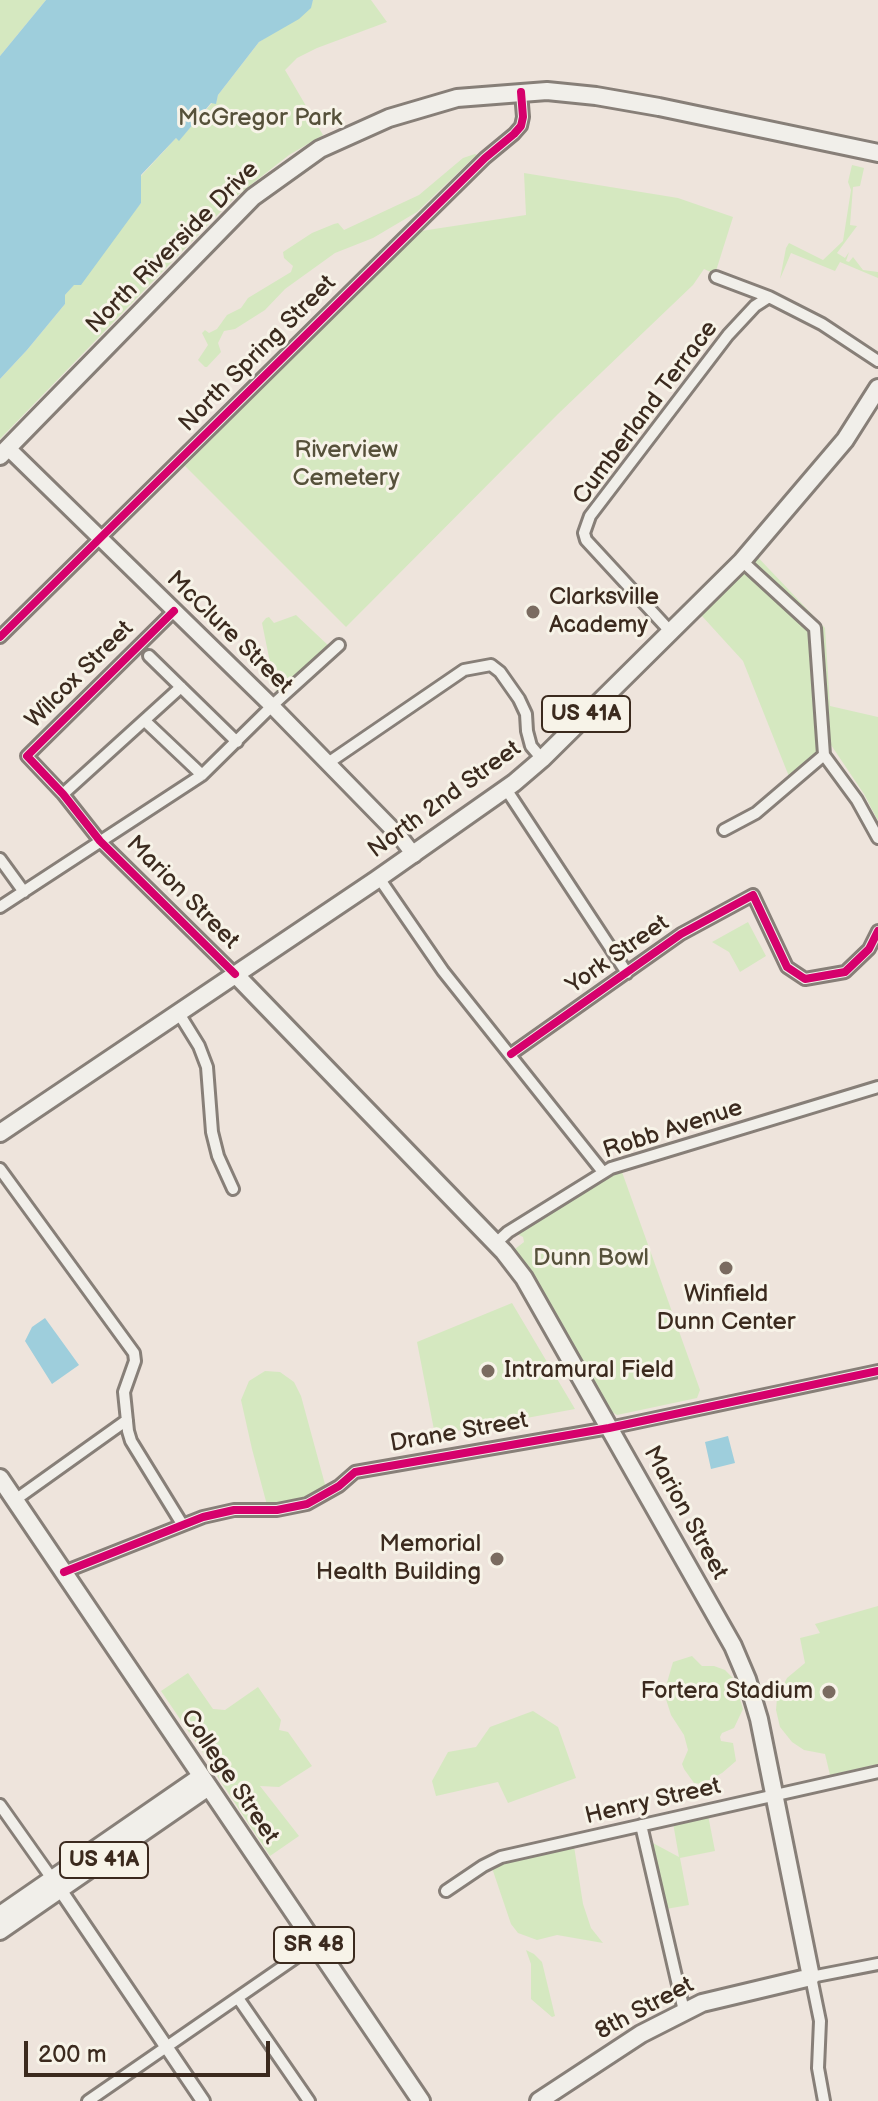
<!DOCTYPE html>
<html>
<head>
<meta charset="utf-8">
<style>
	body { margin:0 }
	#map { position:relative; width:878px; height:2101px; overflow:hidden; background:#eee4dc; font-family:"Balsamiq Sans",sans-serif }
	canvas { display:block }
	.scale { position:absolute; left:24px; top:2041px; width:246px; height:36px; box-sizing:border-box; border:4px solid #3b2a1e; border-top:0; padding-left:10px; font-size:24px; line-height:28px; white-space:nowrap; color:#3b2a1e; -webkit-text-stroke:6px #f7f3e8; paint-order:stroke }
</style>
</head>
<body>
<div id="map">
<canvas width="878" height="2101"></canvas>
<div class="scale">200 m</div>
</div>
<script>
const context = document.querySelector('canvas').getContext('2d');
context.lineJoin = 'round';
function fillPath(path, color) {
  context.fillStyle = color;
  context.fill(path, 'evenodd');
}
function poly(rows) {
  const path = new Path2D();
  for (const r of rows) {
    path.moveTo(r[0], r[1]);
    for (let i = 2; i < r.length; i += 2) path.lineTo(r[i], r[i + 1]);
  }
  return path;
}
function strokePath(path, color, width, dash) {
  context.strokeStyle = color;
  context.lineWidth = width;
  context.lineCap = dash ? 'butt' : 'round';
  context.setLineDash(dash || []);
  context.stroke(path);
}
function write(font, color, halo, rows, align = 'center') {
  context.font = font + ' "Balsamiq Sans",sans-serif';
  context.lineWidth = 6;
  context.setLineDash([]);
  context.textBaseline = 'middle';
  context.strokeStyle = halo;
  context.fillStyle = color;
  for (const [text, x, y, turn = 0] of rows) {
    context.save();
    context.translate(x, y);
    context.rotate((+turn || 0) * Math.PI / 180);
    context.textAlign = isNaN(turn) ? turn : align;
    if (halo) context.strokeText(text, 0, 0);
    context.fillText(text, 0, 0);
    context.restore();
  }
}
fillPath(poly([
	[0,0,46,0,0,56],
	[313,0,371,0,387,22,317,48,297,58,285,70,323,135,289,155,234,198,0,439,0,379,27,350,65,304,65,295,141,203,141,176,176,138,179,140,212,103,216,103,218,95,259,42,310,8],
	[475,154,477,155,472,159,417,212,373,238,335,253,285,289,265,310,235,329,224,331,218,343,221,352,207,367,205,367,198,360,208,345,202,333,205,330,209,333,217,329,227,315,241,308,248,298,291,272,293,266,284,258,283,252,312,233,334,224,338,223,344,230,419,195,463,158],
	[852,165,864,168,860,186,853,187,850,225,857,226,837,253,845,258,849,252,846,261,849,262,853,257,863,270,878,272,878,278,840,262,835,271,791,253,780,279,786,248,789,243,823,260,843,241,851,190,848,182],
	[524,173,678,198,733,217,715,274,704,269,693,285,558,414,346,627,185,466,421,231,526,215],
	[750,549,825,628,830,706,878,717,878,821,864,794,831,745,790,779,743,661,691,604],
	[296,615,331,648,277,697,262,623,266,618,269,617,274,623],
	[748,922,766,956,740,972,729,952,712,942],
	[622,1172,700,1390,697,1398,617,1415,612,1412,548,1299,515,1249,524,1242,523,1237,517,1234,520,1231,605,1178],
	[512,1303,575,1409,435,1435,417,1342],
	[265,1371,280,1372,294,1382,301,1396,326,1488,296,1503,267,1505,252,1449,241,1400,249,1381],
	[878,1606,878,1764,830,1775,825,1754,804,1750,792,1742,780,1727,776,1710,777,1698,787,1678,805,1663,800,1638,820,1633,815,1624],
	[692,1656,702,1666,714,1666,725,1670,734,1679,743,1709,734,1728,722,1733,720,1737,721,1741,733,1743,736,1761,722,1773,702,1784,694,1783,684,1769,682,1764,688,1750,684,1735,671,1715,664,1693,673,1662],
	[188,1673,213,1709,225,1710,258,1687,281,1720,279,1730,288,1732,312,1766,279,1787,260,1786,299,1836,270,1856,217,1776,219,1770,214,1769,161,1691],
	[533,1711,558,1727,576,1778,508,1803,498,1782,436,1796,432,1781,448,1752,476,1747,490,1727],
	[708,1815,715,1851,680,1858,689,1905,666,1909,651,1842,679,1857,673,1823],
	[574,1846,583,1904,591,1928,603,1943,557,1935,537,1940,518,1933,511,1924,492,1868,504,1863],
	[526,1950,534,1954,542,1962,555,2016,552,2017,531,1999,531,1964]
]), '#d5e8c0');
fillPath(poly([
	[46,0,313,0,311,8,299,19,259,42,218,95,216,104,211,103,179,141,176,138,141,175,141,203,81,285,74,285,65,295,65,304,27,350,0,379,0,56],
	[45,1318,79,1365,52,1384,25,1341,32,1327],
	[728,1436,735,1463,711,1469,705,1442]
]), '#9ecedc');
const minor = poly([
	[716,277,769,297,822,324,878,361],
	[742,561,815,628,824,755,857,800,878,838],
	[174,611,27,756,63,794,100,841,235,974],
	[669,630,586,540,584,533,590,516,728,335,755,306,769,297],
	[0,637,485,158,514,134,521,126,523,117,521,92],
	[149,656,237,742],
	[145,721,202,775],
	[328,763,464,670,491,665,500,672,519,699,526,714,527,731,531,746,542,759],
	[506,789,627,973],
	[63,794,181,687],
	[724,830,756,813,824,755],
	[0,859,24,892],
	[379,878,443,971,603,1172],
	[0,907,202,775,276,702,339,645],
	[178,1012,199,1046,207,1067,212,1132,218,1156,233,1189],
	[511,1054,681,934,753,895,787,967,805,979,845,972,869,949,878,931],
	[0,1169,134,1353,135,1361,124,1392,128,1431,131,1441,182,1524],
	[495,1244,508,1232,611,1168,878,1087],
	[15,1500,127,1420],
	[64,1572,203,1517,234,1510,277,1510,307,1504,339,1486,355,1472,609,1428,878,1371],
	[0,1805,53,1880],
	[641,1825,684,2011],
	[446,1891,483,1866,501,1857,878,1772],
	[238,1998,309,2101],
	[88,2101,314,1945],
	[824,2101,818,2068,820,2021,811,1977,878,1964]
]);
const tertiary = poly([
	[57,1885,203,2101]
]);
const secondary = poly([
	[8,448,272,706,401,838,414,855]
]);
const primary = poly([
	[235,974,504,1252,524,1278,733,1646,747,1679,759,1719,811,1977,702,2003,641,2034,539,2101],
	[0,1133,376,880,514,783,542,759,742,561,845,440,878,388],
	[0,1478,421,2101],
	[0,1915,200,1777],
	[0,1931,207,1788]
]);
const trunk = poly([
	[0,456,253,197,320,149,389,118,457,98,547,91,596,96,659,107,878,153]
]);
strokePath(minor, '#877f78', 16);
strokePath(tertiary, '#877f78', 18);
strokePath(secondary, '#877f78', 20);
strokePath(primary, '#877f78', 22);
strokePath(trunk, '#877f78', 22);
strokePath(minor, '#f1efea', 10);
strokePath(tertiary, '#f1efea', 12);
strokePath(secondary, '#f1efea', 14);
strokePath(primary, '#f1efea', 16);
strokePath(trunk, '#f1efea', 16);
strokePath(poly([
	[174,611,27,756,63,794,100,841,235,974],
	[0,637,485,158,514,134,521,126,523,117,521,92],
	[511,1054,681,934,753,895,787,967,805,979,845,972,869,949,878,931],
	[64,1572,203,1517,234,1510,277,1510,307,1504,339,1486,355,1472,609,1428,878,1371]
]), '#d6006c', 8);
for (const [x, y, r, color] of [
	[533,612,8,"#7a6b60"],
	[726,1268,8,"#7a6b60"],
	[488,1371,8,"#7a6b60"],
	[497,1559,8,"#7a6b60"],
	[829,1692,8,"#7a6b60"]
]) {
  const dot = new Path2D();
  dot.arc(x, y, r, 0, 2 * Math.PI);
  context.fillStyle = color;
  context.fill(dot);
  strokePath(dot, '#f7f3e8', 3);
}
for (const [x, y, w] of [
	[586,714,88],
	[104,1860,88],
	[314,1945,80]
]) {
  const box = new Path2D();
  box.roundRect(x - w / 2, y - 18, w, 36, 6);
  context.fillStyle = '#f7f3e8';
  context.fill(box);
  strokePath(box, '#3b2a1e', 2);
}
write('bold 22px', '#3b2a1e', null, [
	["US 41A",586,714],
	["US 41A",104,1860],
	["SR 48",314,1945]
]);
write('24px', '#56513a', '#f7f3e8', [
	["McGregor Park",260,119],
	["Riverview",346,451],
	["Cemetery",346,479],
	["Dunn Bowl",591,1259]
]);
write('24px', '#3b2a1e', '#f7f3e8', [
	["North Riverside Drive",173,248,-45],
	["North Spring Street",258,354,-45],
	["Cumberland Terrace",646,413,-53],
	["McClure Street",229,633,44],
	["Wilcox Street",80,675,-45],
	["North 2nd Street",445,800,-36],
	["Marion Street",182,893,45],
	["York Street",618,955,-35],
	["Robb Avenue",673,1130,-18],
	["Drane Street",459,1433,-10],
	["Marion Street",685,1513,61],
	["College Street",229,1777,56],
	["Henry Street",653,1802,-13],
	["8th Street",645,2009,-28]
]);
write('24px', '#3b2a1e', '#f7f3e8', [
	["Clarksville",549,598],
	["Academy",549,626],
	["Winfield",726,1295,"center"],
	["Dunn Center",726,1323,"center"],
	["Intramural Field",504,1371],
	["Memorial",481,1545,"right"],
	["Health Building",481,1573,"right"],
	["Fortera Stadium",813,1692,"right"]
], 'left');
</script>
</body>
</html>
